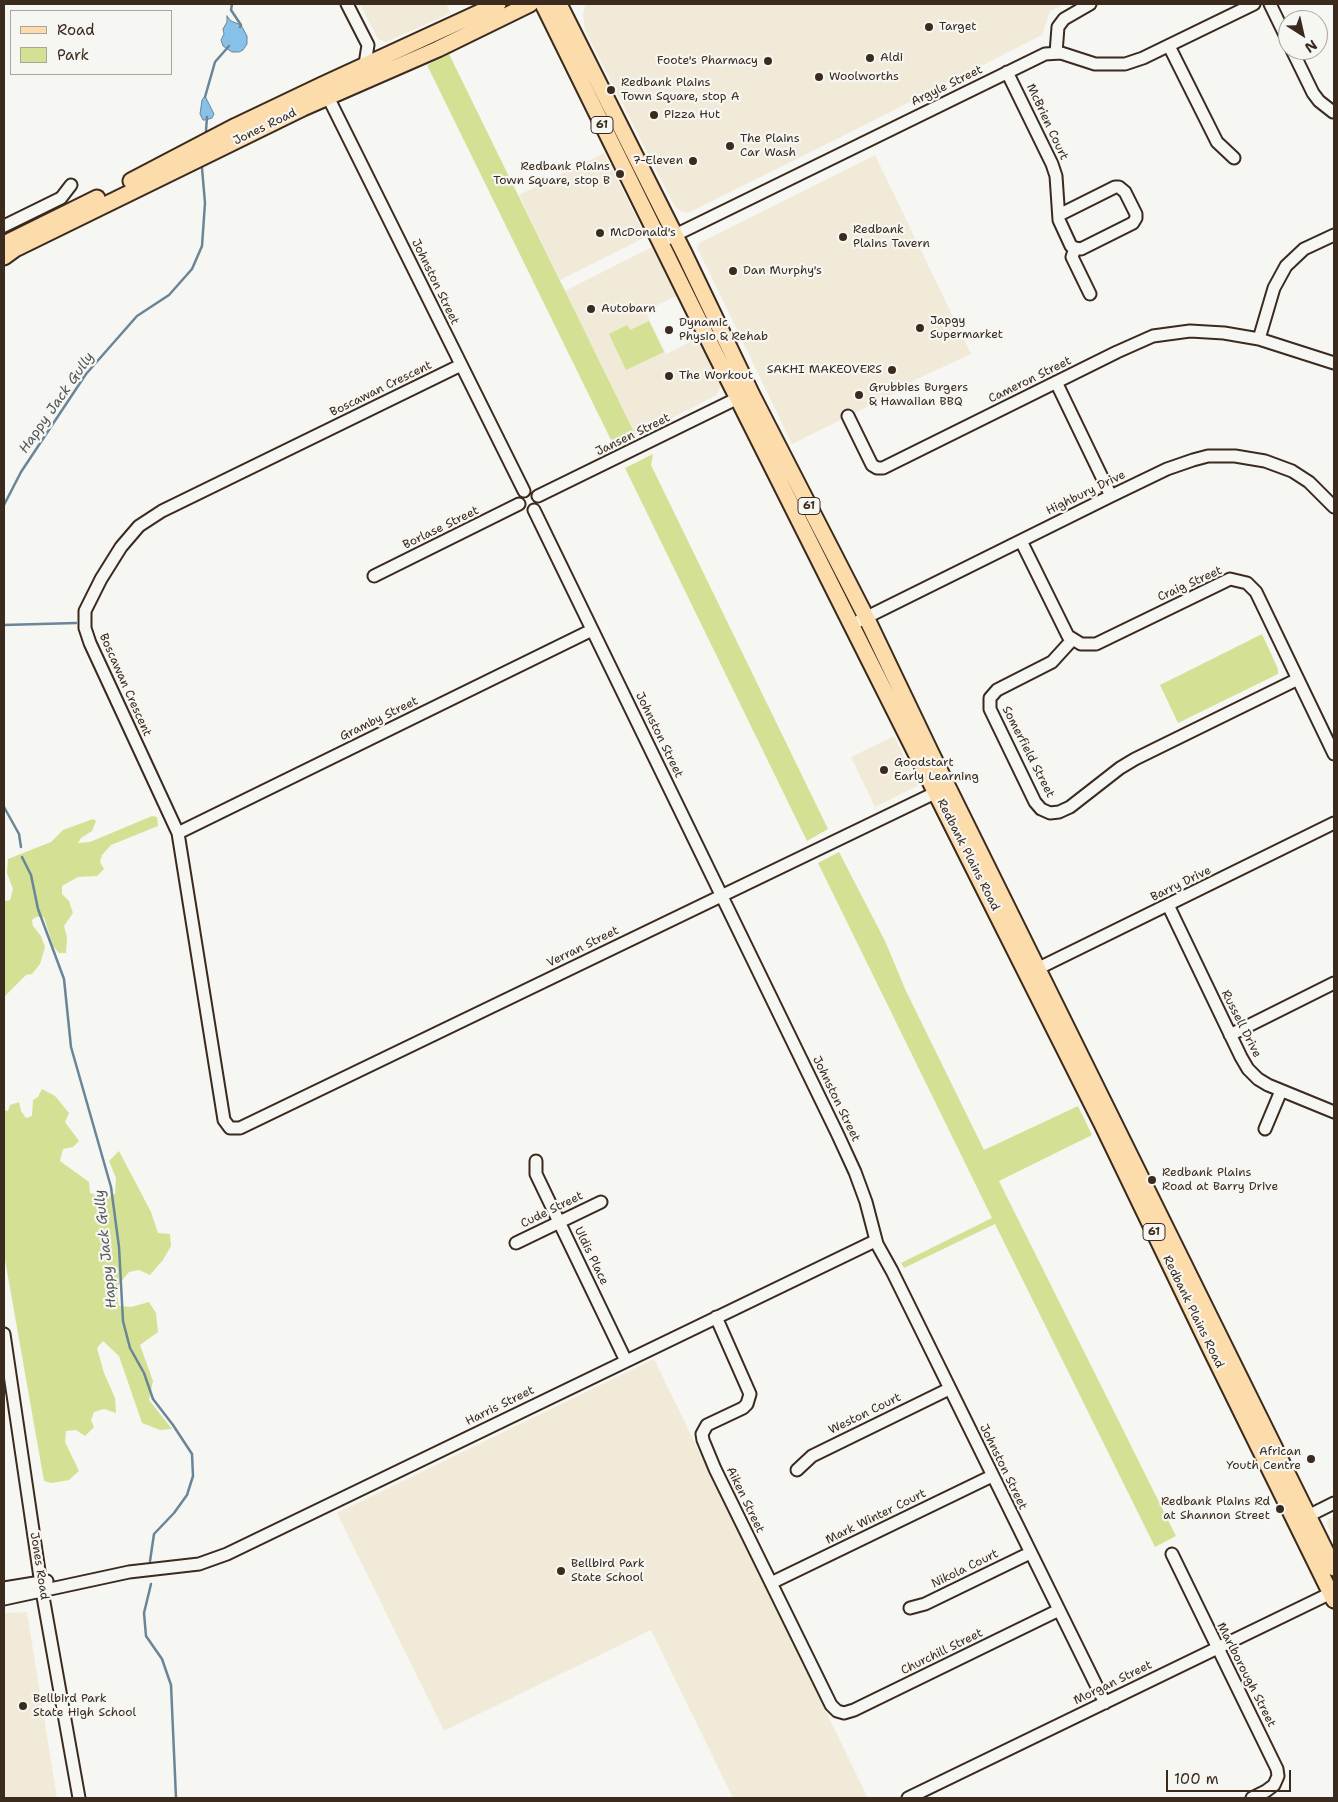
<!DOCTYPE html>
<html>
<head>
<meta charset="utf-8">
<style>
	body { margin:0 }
	#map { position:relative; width:1338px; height:1802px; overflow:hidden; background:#f6f6f2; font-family:"Shantell Sans",sans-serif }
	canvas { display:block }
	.frame { position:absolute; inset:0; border:5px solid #3b2a1e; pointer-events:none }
	.legend { position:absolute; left:10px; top:10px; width:162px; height:65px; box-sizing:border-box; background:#f6f6f2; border:1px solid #aba49d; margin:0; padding:6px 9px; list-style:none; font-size:15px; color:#3b2a1e }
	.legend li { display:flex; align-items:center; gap:10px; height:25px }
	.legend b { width:25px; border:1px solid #aba49d }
	.north { position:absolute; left:1278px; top:10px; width:50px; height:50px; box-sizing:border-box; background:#f6f6f2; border:1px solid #aba49d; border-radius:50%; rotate:145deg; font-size:14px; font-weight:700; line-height:20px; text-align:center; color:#3b2a1e }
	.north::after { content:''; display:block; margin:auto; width:18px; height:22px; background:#3b2a1e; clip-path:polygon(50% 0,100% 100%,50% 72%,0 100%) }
	.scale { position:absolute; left:1166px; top:1770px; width:125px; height:22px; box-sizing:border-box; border:2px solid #3b2a1e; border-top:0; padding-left:6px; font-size:15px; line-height:18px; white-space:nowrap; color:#3b2a1e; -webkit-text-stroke:4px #f6f6f2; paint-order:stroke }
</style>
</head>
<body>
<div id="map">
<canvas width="1338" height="1802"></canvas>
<div class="frame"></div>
<ul class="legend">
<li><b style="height:6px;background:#fddcac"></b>Road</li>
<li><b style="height:14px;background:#d4e194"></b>Park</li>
</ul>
<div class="north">N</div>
<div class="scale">100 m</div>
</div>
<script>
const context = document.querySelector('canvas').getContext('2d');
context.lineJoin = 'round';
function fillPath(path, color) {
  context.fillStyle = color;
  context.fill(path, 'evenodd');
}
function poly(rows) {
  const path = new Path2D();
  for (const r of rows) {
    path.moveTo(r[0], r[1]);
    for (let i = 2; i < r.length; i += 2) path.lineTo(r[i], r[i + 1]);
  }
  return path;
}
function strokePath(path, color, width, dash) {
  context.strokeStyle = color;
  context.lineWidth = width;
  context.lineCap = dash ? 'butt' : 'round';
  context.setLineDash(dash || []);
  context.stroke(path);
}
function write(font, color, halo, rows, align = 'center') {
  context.font = font + ' "Shantell Sans",sans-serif';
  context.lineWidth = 4.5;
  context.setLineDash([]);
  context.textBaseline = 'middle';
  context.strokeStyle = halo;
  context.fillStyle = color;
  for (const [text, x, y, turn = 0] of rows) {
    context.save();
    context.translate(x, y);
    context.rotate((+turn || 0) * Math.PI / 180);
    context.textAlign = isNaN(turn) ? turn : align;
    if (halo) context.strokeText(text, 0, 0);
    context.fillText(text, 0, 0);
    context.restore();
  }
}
fillPath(poly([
	[360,4,446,4,451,13,386,42,378,39],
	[586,4,1065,4,1050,11,1042,35,845,135,688,213,683,212,675,207,585,30,583,14],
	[604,153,646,237,560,280,519,195],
	[875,155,971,354,902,386,903,389,792,444,697,247,701,242],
	[652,247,676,296,645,311,666,354,697,339,721,386,717,395,636,436,565,291],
	[894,736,917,783,917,786,875,807,851,757],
	[654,1359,868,1798,733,1798,651,1630,444,1731,337,1513],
	[1334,1516,1334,1539,1327,1524,1328,1519],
	[27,1612,57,1798,4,1798,4,1613]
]), '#f2ead8');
fillPath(poly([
	[449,54,636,436,608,449,611,440,427,65],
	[649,321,664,352,626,370,609,334,627,325,630,330],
	[653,454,651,465,828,829,807,841,625,468],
	[1262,634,1278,669,1278,674,1178,723,1160,685],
	[152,816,157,817,158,826,111,845,102,855,100,862,104,869,97,876,78,877,62,886,62,894,69,901,73,913,64,926,67,937,66,953,59,953,53,946,44,917,36,917,32,920,33,926,41,936,45,947,40,964,32,974,26,975,4,997,4,895,5,901,10,900,13,889,7,873,8,859,51,842,63,830,93,819,96,821,92,831,81,838,78,843,90,842],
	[839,852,885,941,906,991,984,1150,1078,1106,1092,1135,999,1181,1176,1536,1155,1547,995,1224,904,1268,901,1263,992,1218,818,863],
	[42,1089,55,1096,69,1113,65,1122,79,1141,73,1147,63,1149,60,1161,89,1182,90,1193,106,1198,115,1194,116,1178,109,1161,119,1151,151,1212,158,1233,170,1234,171,1246,163,1260,150,1275,139,1270,129,1272,116,1288,119,1306,131,1307,149,1302,156,1313,158,1332,140,1345,153,1381,149,1400,172,1429,160,1430,142,1423,119,1356,103,1341,97,1348,104,1373,115,1398,116,1413,104,1409,94,1412,91,1420,94,1427,85,1436,76,1430,66,1431,65,1442,79,1471,69,1480,52,1483,44,1481,4,1254,4,1110,8,1111,10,1105,19,1102,21,1111,26,1118,32,1116,33,1100,38,1097]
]), '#d4e194');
const water = poly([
	[227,16,231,21,241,25,247,36,247,44,243,50,239,52,232,52,223,46,221,40,224,34,223,29,227,22,227,16],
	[205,96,214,114,212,118,206,120,203,120,200,114,202,100,205,96]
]);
fillPath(water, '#88c1e7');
strokePath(water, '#698597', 1);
strokePath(poly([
	[232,4,231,10,241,25,240,27],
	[205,97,215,62,229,46],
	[206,131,207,117],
	[4,505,21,472,86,374,137,316,169,295,192,269,202,246,205,203,202,168],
	[4,625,76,623],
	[4,807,19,834,21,847],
	[22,857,31,875,38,909,64,979,71,1047,111,1187,119,1247,123,1321,130,1348,144,1373,153,1399,173,1425,192,1454,193,1476,187,1495,174,1513,154,1534,150,1561],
	[151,1584,144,1613,146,1636,162,1659,171,1685,176,1798]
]), '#698597', 2.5);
const minor = poly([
	[347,4,368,45,365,64],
	[1270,4,1288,41],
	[1169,46,1217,142,1234,158],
	[1292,50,1313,93,1319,101,1333,112],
	[1056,53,1058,27,1064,19,1090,4],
	[1007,72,1052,164,1056,176,1059,220,1071,246,1075,248,1081,249,1133,223,1136,218,1136,214,1125,192,1119,187,1115,187,1059,215],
	[325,91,524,491],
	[4,226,61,198,71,185],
	[661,242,1045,54,1061,53,1095,64,1125,64,1143,58,1254,4],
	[1075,248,1072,257,1090,294],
	[1259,339,1274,288,1286,266,1304,249,1334,235],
	[461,365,162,511,139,526,121,547,101,579,85,611,85,628,90,643,178,833,224,1120,230,1128,240,1128,941,790],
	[1056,382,1111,496],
	[848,416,872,465,877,468,883,468,1117,352,1153,336,1190,331,1224,333,1259,339,1334,363],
	[538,496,738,398],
	[534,510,837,1133,855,1172,866,1202,877,1244,892,1271,1105,1703],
	[1021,541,1068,636,1081,644,1096,644,1230,579,1247,583,1256,592,1334,754],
	[374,576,519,504],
	[859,621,1111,496,1167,469,1193,460,1208,456,1235,456,1265,461,1292,471,1309,482,1334,507],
	[1072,640,1052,662,997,690,990,698,990,709,1035,802,1041,809,1050,813,1059,812,1070,807,1120,768,1135,759,1298,679],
	[178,833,592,630],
	[1168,905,1241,1057,1248,1069,1258,1079,1268,1085,1334,1112],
	[1039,968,1334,823],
	[1230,1035,1334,983],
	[1265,1129,1281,1091],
	[536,1161,536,1174,626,1361],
	[516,1243,601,1202],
	[716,1317,750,1394,747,1404,743,1408,707,1425,702,1434,703,1440,715,1469,831,1705,837,1711,844,1713,854,1710,1059,1610],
	[4,1334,42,1591,79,1798],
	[797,1470,812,1456,949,1389],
	[1302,1519,1334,1503],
	[1172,1554,1277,1769,1278,1776,1274,1785,1266,1791,1252,1798],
	[771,1583,992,1476],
	[4,1588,47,1581],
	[4,1599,129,1572,199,1564,227,1554,875,1241],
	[910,1608,925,1604,1030,1553],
	[908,1798,1331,1593]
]);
const major = poly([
	[543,4,713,349,1102,1124,1212,1352,1334,1600],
	[559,4,684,253,752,395,866,617,931,753,1334,1568],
	[131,181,236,126,322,85,498,4],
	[4,244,97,198],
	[4,257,15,249,303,108,438,49,530,4]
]);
strokePath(minor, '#3b2a1e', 15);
strokePath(major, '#3b2a1e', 19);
strokePath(minor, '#f6f6f2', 11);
strokePath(major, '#fddcac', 15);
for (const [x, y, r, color] of [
	[929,27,5,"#3b2a1e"],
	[870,58,5,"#3b2a1e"],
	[768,61,5,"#3b2a1e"],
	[819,77,5,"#3b2a1e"],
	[611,90,5,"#3b2a1e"],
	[654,115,5,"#3b2a1e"],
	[730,146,5,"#3b2a1e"],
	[693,161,5,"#3b2a1e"],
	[620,174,5,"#3b2a1e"],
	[600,233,5,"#3b2a1e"],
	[843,237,5,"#3b2a1e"],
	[733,271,5,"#3b2a1e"],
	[591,309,5,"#3b2a1e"],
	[920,328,5,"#3b2a1e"],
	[669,330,5,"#3b2a1e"],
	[892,370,5,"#3b2a1e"],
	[669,376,5,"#3b2a1e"],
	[859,395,5,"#3b2a1e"],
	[884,770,5,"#3b2a1e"],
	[1152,1180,5,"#3b2a1e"],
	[1311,1459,5,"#3b2a1e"],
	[1280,1509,5,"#3b2a1e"],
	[561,1571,5,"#3b2a1e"],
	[23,1706,5,"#3b2a1e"]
]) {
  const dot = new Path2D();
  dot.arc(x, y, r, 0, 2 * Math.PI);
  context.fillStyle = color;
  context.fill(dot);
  strokePath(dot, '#f6f6f2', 2);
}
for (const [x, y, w] of [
	[602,125,22],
	[809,506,22],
	[1154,1232,22]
]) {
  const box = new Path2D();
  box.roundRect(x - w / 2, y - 8.5, w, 17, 4);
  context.fillStyle = '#f6f6f2';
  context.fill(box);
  strokePath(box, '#3b2a1e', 1);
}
write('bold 11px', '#3b2a1e', null, [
	["61",602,125],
	["61",809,506],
	["61",1154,1232]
]);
write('12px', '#3b2a1e', '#f6f6f2', [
	["Target",939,27],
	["Aldi",880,58],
	["Foote's Pharmacy",758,61,"right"],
	["Woolworths",829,77],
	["Redbank Plains",621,83],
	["Town Square, stop A",621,97],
	["Pizza Hut",664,115],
	["The Plains",740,139],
	["Car Wash",740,153],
	["7-Eleven",683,161,"right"],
	["Redbank Plains",610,167,"right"],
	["Town Square, stop B",610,181,"right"],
	["Redbank",853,230],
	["Plains Tavern",853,244],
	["McDonald's",610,233],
	["Dan Murphy's",743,271],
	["Autobarn",601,309],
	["Japgy",930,321],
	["Supermarket",930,335],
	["Dynamic",679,323],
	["Physio & Rehab",679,337],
	["SAKHI MAKEOVERS",882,370,"right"],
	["The Workout",679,376],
	["Grubbies Burgers",869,388],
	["& Hawaiian BBQ",869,402],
	["Goodstart",894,763],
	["Early Learning",894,777],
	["Redbank Plains",1162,1173],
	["Road at Barry Drive",1162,1187],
	["African",1301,1452,"right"],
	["Youth Centre",1301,1466,"right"],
	["Redbank Plains Rd",1270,1502,"right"],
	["at Shannon Street",1270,1516,"right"],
	["Bellbird Park",571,1564],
	["State School",571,1578],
	["Bellbird Park",33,1699],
	["State High School",33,1713]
], 'left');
write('12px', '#3b2a1e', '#f6f6f2', [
	["Argyle Street",947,86,-26],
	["McBrien Court",1047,122,65],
	["Jones Road",265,127,-26],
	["Johnston Street",435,282,64],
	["Cameron Street",1030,380,-26],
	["Boscawan Crescent",381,389,-26],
	["Jansen Street",633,435,-26],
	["Highbury Drive",1086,493,-26],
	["Borlase Street",441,528,-26],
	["Craig Street",1190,584,-24],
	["Boscawan Crescent",125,685,66],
	["Gramby Street",379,719,-26],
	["Johnston Street",659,735,64],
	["Somerfield Street",1028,752,63],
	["Redbank Plains Road",968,855,63],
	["Barry Drive",1181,884,-26],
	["Verran Street",583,947,-26],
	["Russell Drive",1241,1024,63],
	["Johnston Street",836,1099,64],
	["Cude Street",552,1210,-26],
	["Uldis Place",591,1256,64],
	["Redbank Plains Road",1193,1312,64],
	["Harris Street",500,1406,-26],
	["Weston Court",865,1414,-26],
	["Johnston Street",1003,1467,64],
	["Aiken Street",745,1500,64],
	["Mark Winter Court",876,1517,-26],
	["Jones Road",39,1566,81],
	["Nikola Court",965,1569,-26],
	["Churchill Street",942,1652,-26],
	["Marlborough Street",1246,1675,63],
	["Morgan Street",1113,1683,-26]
]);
write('italic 14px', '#52575a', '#f6f6f2', [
	["Happy Jack Gully",57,403,-55],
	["Happy Jack Gully",106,1249,-96]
]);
</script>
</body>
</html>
